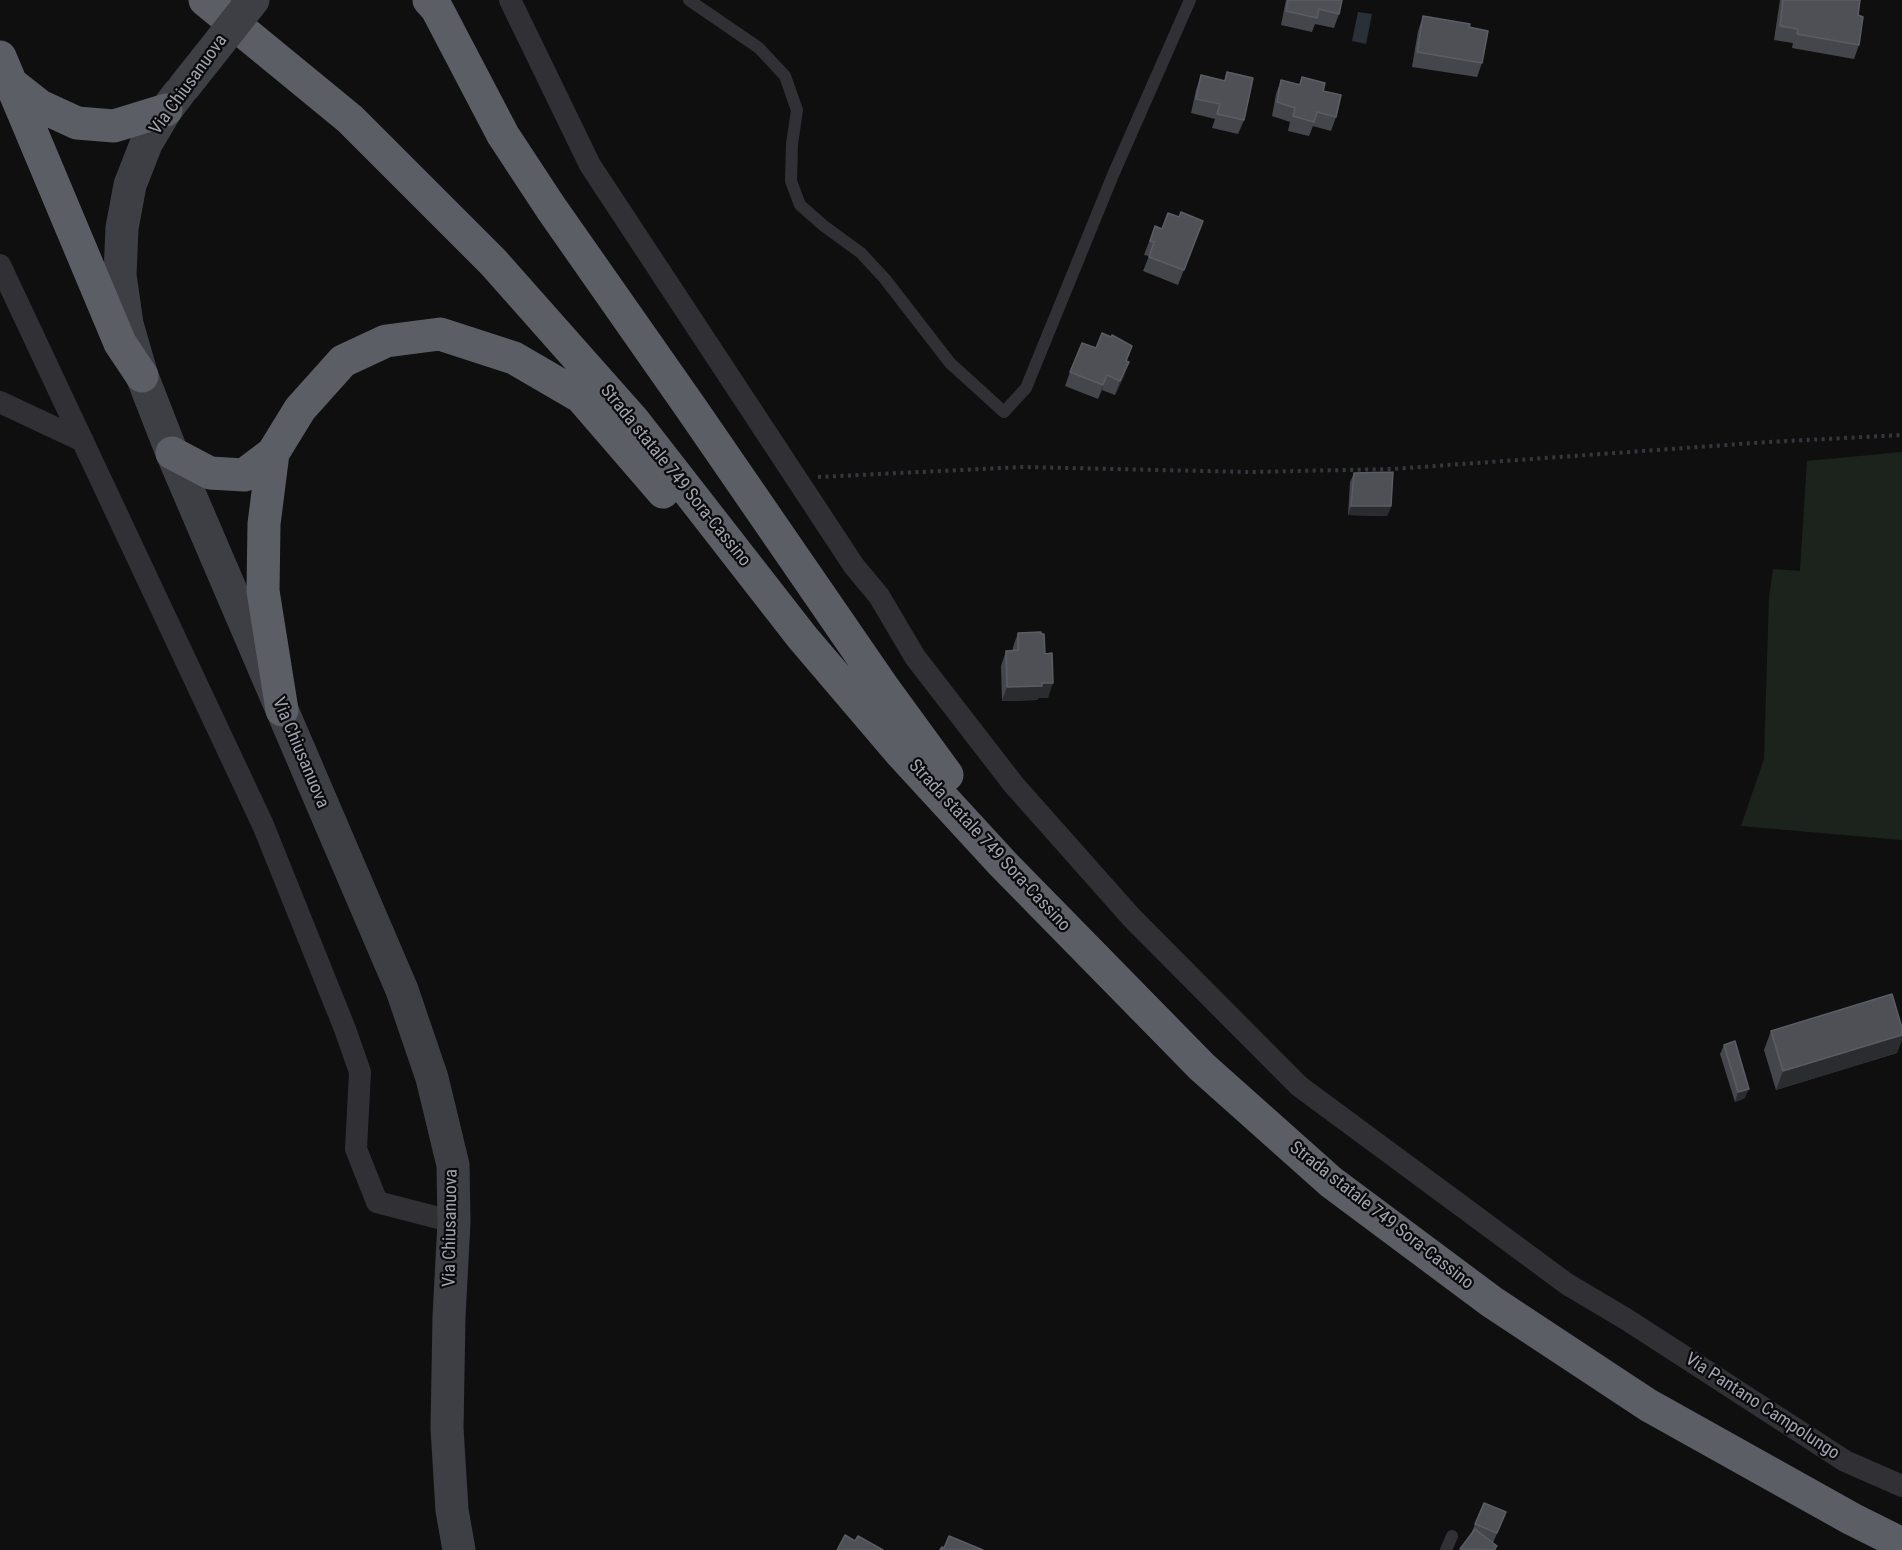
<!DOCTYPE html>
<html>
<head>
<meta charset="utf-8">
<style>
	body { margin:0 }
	canvas { display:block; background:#0f0f10 }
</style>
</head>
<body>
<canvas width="1902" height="1550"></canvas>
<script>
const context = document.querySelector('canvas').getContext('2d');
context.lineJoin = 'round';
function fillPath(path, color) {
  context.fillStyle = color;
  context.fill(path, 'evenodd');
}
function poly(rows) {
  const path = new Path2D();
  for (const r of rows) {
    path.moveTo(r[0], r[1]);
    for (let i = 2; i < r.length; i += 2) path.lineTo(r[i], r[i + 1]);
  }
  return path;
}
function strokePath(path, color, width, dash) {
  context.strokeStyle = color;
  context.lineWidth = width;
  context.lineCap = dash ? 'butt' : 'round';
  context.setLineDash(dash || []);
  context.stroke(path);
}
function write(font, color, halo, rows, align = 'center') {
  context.font = font + ' "Roboto Condensed",sans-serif';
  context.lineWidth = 4.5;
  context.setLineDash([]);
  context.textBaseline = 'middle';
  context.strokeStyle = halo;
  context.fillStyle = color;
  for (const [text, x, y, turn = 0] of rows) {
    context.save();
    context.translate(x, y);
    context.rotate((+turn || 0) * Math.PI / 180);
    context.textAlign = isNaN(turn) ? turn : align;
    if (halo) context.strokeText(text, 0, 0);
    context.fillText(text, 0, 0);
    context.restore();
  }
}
fillPath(poly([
	[1902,452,1902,840,1741,826,1764,759,1769,597,1773,569,1800,571,1807,461]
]), '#1c231d');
fillPath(poly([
	[1358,12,1372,14,1366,44,1352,41]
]), '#293038');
strokePath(poly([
	[818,477,1023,467,1250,472,1393,469,1768,442,1902,435]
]), '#36373c', 4, [3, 4.5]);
strokePath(poly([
	[689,0,759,48,785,76,797,110,792,144,791,181,800,205,824,226,861,253,885,279,950,363,1004,412,1026,388,1113,175,1190,0],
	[1446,1550,1452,1536]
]), '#303035', 12);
strokePath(poly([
	[510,0,590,165,854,566,879,596,915,657,1014,785,1132,918,1299,1086,1567,1284,1626,1319,1845,1461,1902,1486],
	[0,265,263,825,345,1029,360,1072,356,1149,377,1202,454,1222],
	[0,402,83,441]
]), '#303035', 22);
strokePath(poly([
	[179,93,166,110,146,144,130,185,122,228,120,275,127,324,142,376,172,453,402,990,432,1078,453,1165,454,1222,449,1317,447,1428,452,1510,459,1550]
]), '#3e3f45', 33);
strokePath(poly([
	[205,0,350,119,493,262,633,420,802,637,900,752,1003,864,1202,1067,1331,1182,1492,1302,1648,1405,1852,1519,1902,1544],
	[429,0,437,9,503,135,551,208,691,408,885,690,947,775],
	[0,57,120,343,142,376],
	[12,84,40,106,77,123,114,126,166,110],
	[172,453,210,473,244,475,273,453,300,409,343,361,386,341,440,334,514,358,581,397,663,492],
	[273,453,264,524,263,591,282,710]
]), '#5c5e66', 33);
strokePath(poly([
	[184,87,253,0]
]), '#3e3f45', 33);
fillPath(poly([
	[1286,0,1342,0,1339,14,1334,28,1315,24,1312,32,1281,25],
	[1780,0,1860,0,1858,15,1859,45,1854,59,1792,48,1793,43,1774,40],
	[1423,16,1469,27,1482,63,1477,77,1412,67,1418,31],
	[1227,72,1244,120,1238,134,1212,128,1215,119,1191,113,1196,90,1201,75,1224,81],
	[1302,77,1323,91,1336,117,1331,131,1313,126,1309,136,1288,131,1290,122,1272,116,1276,94,1281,80,1299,84],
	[1179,217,1203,221,1178,285,1143,271,1149,256,1144,255,1155,226,1162,229],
	[1096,348,1127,361,1124,376,1115,395,1102,390,1098,399,1065,386,1070,372],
	[1354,473,1391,506,1387,516,1348,515,1350,482],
	[1018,633,1048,698,1038,698,1037,700,1002,701,1001,666,1006,651,1013,651,1013,647],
	[1902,1028,1902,1039,1897,1053,1776,1090,1764,1050,1771,1031],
	[1724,1045,1745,1098,1735,1102,1720,1054],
	[1506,1512,1493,1543,1496,1550,1460,1550,1471,1534,1475,1524]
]), '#45464b');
fillPath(poly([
	[1129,362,1124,376,1115,395,1120,381],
	[1107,375,1102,390,1098,399,1103,385],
	[1351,506,1391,506,1387,516,1348,515],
	[1042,683,1053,683,1048,698,1038,698,1037,700,1002,701,1007,687],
	[1902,1035,1902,1039,1897,1053,1776,1090,1783,1071],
	[1749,1089,1745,1098,1735,1102,1738,1092]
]), '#2b2c2f');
const building = poly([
	[1288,0,1342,0,1339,14,1319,9,1317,18,1286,11,1288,0],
	[1783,0,1860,0,1858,15,1863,17,1859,45,1797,34,1798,29,1780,26,1783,0],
	[1423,16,1470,24,1469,27,1488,31,1482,63,1417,52,1423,16],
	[1227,72,1253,78,1244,120,1217,114,1220,104,1196,99,1201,75,1225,81,1227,72],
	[1302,77,1325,83,1323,91,1341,95,1336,117,1317,112,1314,122,1293,116,1295,108,1277,102,1281,80,1300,85,1302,77],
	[1181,212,1203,221,1184,270,1149,257,1154,242,1150,241,1155,226,1162,229,1168,213,1179,217,1181,212],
	[1102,333,1111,337,1112,335,1132,346,1126,361,1129,362,1120,381,1107,375,1103,385,1070,372,1082,343,1096,348,1102,333],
	[1393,472,1391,506,1351,506,1354,473,1393,472],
	[1041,632,1041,634,1044,634,1045,654,1052,653,1053,683,1042,683,1042,686,1007,687,1006,651,1018,650,1018,633,1041,632],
	[1892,994,1902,1028,1902,1035,1783,1071,1771,1031,1892,994],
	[1735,1041,1749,1089,1738,1092,1724,1045,1735,1041],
	[1484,1503,1506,1512,1497,1533,1475,1524,1484,1503],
	[1475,1529,1497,1546,1494,1550,1460,1549,1475,1529],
	[845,1535,855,1541,858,1536,883,1550,837,1550,845,1535],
	[949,1536,983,1550,940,1550,942,1547,944,1548,949,1536]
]);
fillPath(building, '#4f5056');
strokePath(building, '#5b5d64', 1.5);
write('18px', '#a0a4b1', '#0a0a0b', [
	["Via Chiusanuova",189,85,-54],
	["Strada statale 749 Sora-Cassino",675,476,51],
	["Via Chiusanuova",300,753,67],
	["Strada statale 749 Sora-Cassino",989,846,47],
	["Strada statale 749 Sora-Cassino",1381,1216,38],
	["Via Chiusanuova",451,1228,-89],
	["Via Pantano Campolungo",1762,1407,33]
]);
</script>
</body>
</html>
